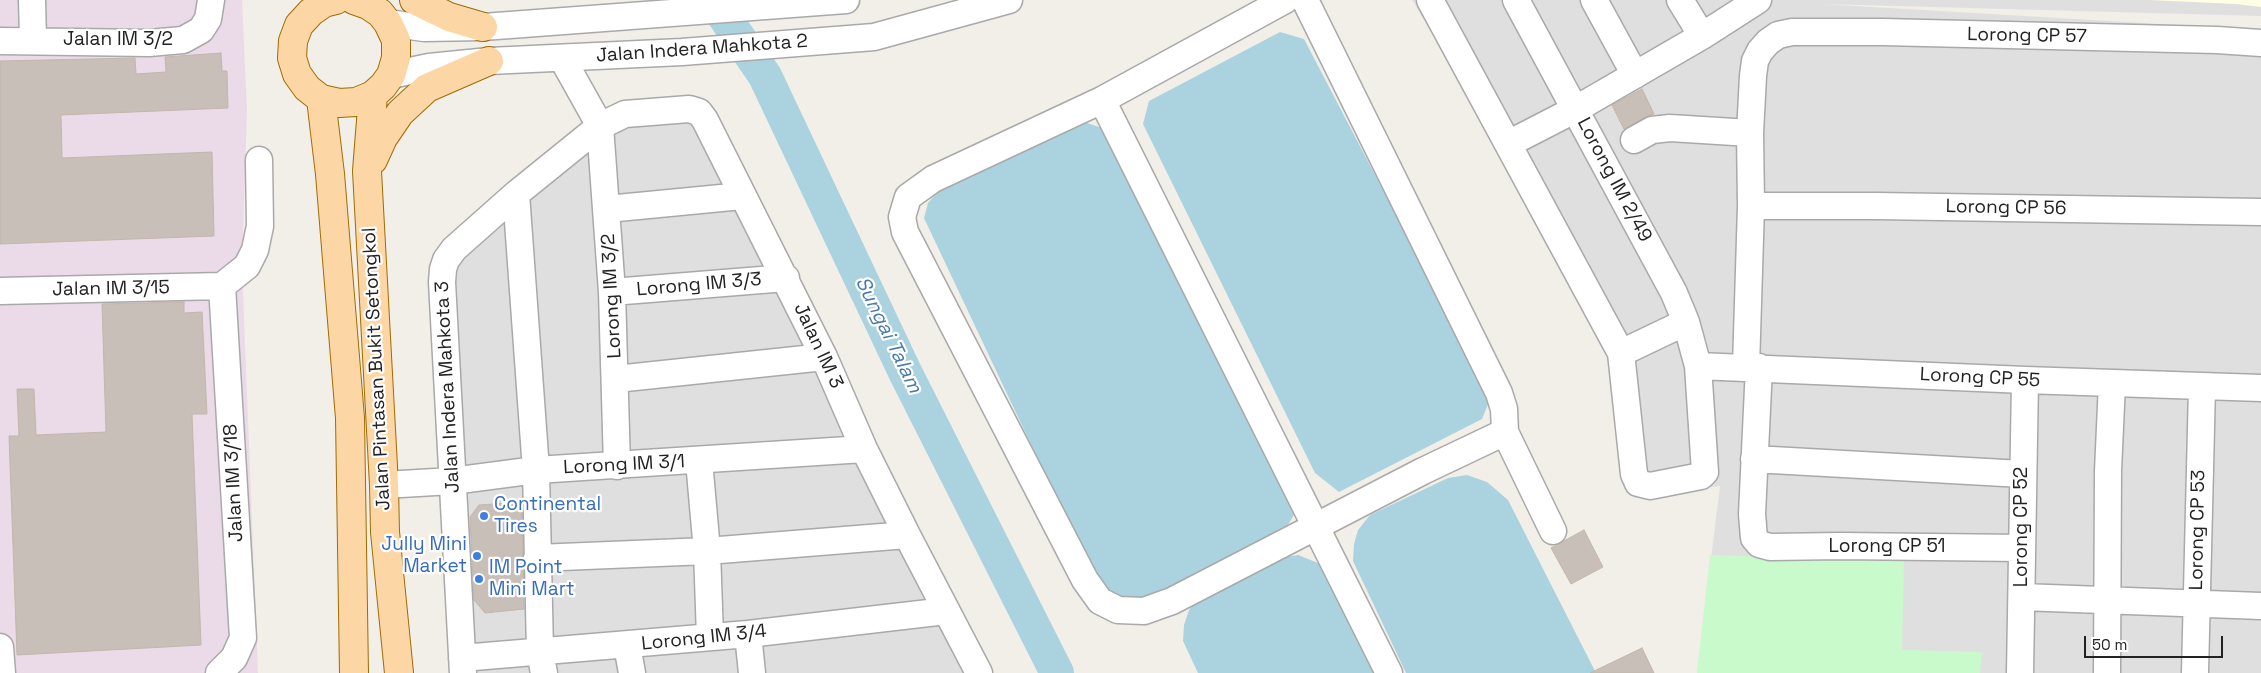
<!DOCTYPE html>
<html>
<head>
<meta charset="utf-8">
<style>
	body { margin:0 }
	#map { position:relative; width:2261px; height:673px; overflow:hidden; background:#f2efe9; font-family:"Space Grotesk",sans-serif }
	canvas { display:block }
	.scale { position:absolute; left:2084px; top:636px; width:139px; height:22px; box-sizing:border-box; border:2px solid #222; border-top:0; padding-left:6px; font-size:15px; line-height:18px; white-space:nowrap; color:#222; -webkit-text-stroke:4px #fff; paint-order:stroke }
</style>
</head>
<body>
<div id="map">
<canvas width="2261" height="673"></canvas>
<div class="scale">50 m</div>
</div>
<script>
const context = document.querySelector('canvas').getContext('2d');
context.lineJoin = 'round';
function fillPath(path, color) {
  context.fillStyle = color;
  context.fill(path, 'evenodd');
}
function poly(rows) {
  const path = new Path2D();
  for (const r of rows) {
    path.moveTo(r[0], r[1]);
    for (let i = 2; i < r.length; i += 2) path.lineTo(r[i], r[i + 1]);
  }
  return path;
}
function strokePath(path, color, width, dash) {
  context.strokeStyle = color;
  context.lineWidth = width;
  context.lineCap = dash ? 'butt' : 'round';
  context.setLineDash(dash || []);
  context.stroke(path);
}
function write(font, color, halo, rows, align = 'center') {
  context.font = font + ' "Space Grotesk",sans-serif';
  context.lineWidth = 4.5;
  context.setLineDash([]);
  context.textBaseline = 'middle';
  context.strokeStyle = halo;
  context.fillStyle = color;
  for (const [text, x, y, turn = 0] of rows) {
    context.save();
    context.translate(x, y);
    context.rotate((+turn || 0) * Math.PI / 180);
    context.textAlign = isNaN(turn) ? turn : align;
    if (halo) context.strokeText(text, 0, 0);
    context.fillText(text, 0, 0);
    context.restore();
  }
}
fillPath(poly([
	[1412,0,2261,0,2261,16,1822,4,2261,30,2261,673,1697,673,1720,486,1634,498,1618,352,1499,144],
	[706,106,987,673,462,673,432,254,601,116]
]), '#e0dfdf');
fillPath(poly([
	[0,0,242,0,247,111,242,266,258,673,0,673]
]), '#ebdbe8');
fillPath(poly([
	[2149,0,2261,0,2261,7,2236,4]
]), '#ffffe5');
fillPath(poly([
	[1710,555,1904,561,1902,650,1982,652,1980,673,1697,673]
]), '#c8facc');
fillPath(poly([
	[1280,32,1304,39,1491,397,1482,419,1339,492,1315,473,1143,124,1149,101],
	[1087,123,1102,128,1298,508,1282,535,1151,601,1119,599,1094,578,924,218,928,203,939,190,1069,126],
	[1467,475,1487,482,1508,500,1596,673,1406,673,1353,561,1354,544,1358,530,1370,515,1448,478],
	[1298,555,1318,563,1338,581,1386,673,1198,673,1183,641,1184,625,1189,610,1201,595,1278,558]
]), '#aad3df');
strokePath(poly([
	[713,0,765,76,905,372,1057,673]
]), '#aad3df', 34);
const building = poly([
	[221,53,222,71,227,71,228,108,61,115,62,158,212,152,214,236,0,244,0,61,135,58,136,74,166,72,165,57,221,53],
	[1642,89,1654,114,1645,117,1624,129,1612,105,1642,89],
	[184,302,184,313,202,312,207,414,192,414,201,645,17,655,9,436,19,436,17,389,34,389,36,435,106,432,102,304,184,302],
	[522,502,524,609,485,613,474,600,470,517,479,505,522,502],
	[1584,530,1603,567,1571,584,1551,548,1584,530],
	[1642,648,1654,673,1590,673,1642,648]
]);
fillPath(building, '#c7bfb8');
strokePath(building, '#c4b6ab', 1);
const minor = poly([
	[32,0,33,40],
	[1285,0,1102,100,933,179,908,197,902,217,905,232,1085,580,1100,601,1118,610,1144,611,1172,601,1423,471,1505,432],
	[1305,0,1499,393,1504,409,1505,432,1553,531],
	[1430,0,1621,353,1634,474,1638,483,1650,486,1701,476,1705,472,1698,366,1686,322,1674,293,1516,0],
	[1594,0,1635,75],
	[1680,0,1702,36],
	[388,23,424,28,483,27,846,0],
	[0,41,149,43,183,40,201,30,208,19,211,0],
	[562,58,600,126,612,292,617,466],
	[391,75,429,67,489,61,682,52,874,37,1009,0],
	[1102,100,1389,673],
	[1634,140,1652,130,1670,128,1750,133],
	[1508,144,1576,109,1702,36,1758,0],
	[516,194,536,470,540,652,544,673],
	[1751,206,1877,206,2261,212],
	[607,209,742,196],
	[222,286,247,266,255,250,260,226,259,160],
	[0,291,222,286],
	[612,292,786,278],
	[1621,353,1686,322],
	[1698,366,2025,380,2261,388],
	[1746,367,1751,206,1750,133,1753,76,1755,61,1760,51,1768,42,1778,35,1792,32,1883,32,2217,40,2261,43],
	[1759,367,1752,514,1754,538,1759,544,1770,547,1841,546,2022,548],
	[616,379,824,357],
	[1754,459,2022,474],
	[699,461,707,551,710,637],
	[384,485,452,481,536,470,864,449],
	[537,558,707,551,907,535],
	[2022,597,2261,606],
	[748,634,752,673],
	[627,645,632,673],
	[0,647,2,673],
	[462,658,748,634,946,611],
	[219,673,234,658,243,638,222,286],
	[463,673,442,282,443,269,446,260,454,249,516,194,600,126,625,114,689,109,699,112,705,120,824,357,864,449,907,535,979,673],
	[2020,673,2025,380],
	[2107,673,2108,471,2112,383],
	[2195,673,2202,387]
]);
const major = poly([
	[336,0,324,3,311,12,299,25,293,41,292,58,297,74,307,88,321,99,339,103,356,102,373,95,383,86,391,75,396,58,396,40,388,23,380,13,368,5,354,0],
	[414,0,449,17,483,27],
	[373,95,367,171,384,485,385,532,399,673],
	[321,99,330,174,350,418,354,673],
	[373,160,383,138,400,113,427,88,489,61]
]);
strokePath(minor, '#a9a9a9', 29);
strokePath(major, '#a06b00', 30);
strokePath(minor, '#fff', 26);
strokePath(major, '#fcd6a4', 28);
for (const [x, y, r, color] of [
	[484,516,5,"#3f7fe0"],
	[477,556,5,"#3f7fe0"],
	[479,579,5,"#3f7fe0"]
]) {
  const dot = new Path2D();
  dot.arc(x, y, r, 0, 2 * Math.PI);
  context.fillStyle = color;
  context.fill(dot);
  strokePath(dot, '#fff', 2);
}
write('19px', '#222', '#fff', [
	["Lorong CP 57",2027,36,1],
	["Jalan IM 3/2",118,40],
	["Jalan Indera Mahkota 2",702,49,-4],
	["Lorong IM 2/49",1614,180,62],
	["Lorong CP 56",2006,208,1],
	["Lorong IM 3/3",699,285,-5],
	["Jalan IM 3/15",111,289,-1],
	["Lorong IM 3/2",612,296,-93],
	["Jalan IM 3",818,346,65],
	["Jalan Pintasan Bukit Setongkol",377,369,-93],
	["Lorong CP 55",1980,378,3],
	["Jalan Indera Mahkota 3",448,387,-93],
	["Lorong IM 3/1",624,465,-3],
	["Jalan IM 3/18",234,483,-93],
	["Lorong CP 52",2022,527,-90],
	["Lorong CP 53",2198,530,-89],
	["Lorong CP 51",1887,547],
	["Lorong IM 3/4",704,638,-6]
]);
write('19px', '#366cbe', '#fff', [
	["Continental",494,505],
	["Tires",494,527],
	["Jully Mini",467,545,"right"],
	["Market",467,567,"right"],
	["IM Point",489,568],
	["Mini Mart",489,590]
], 'left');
write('italic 20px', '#4a7aab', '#fff', [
	["Sungai Talam",888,335,64]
]);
</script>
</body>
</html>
